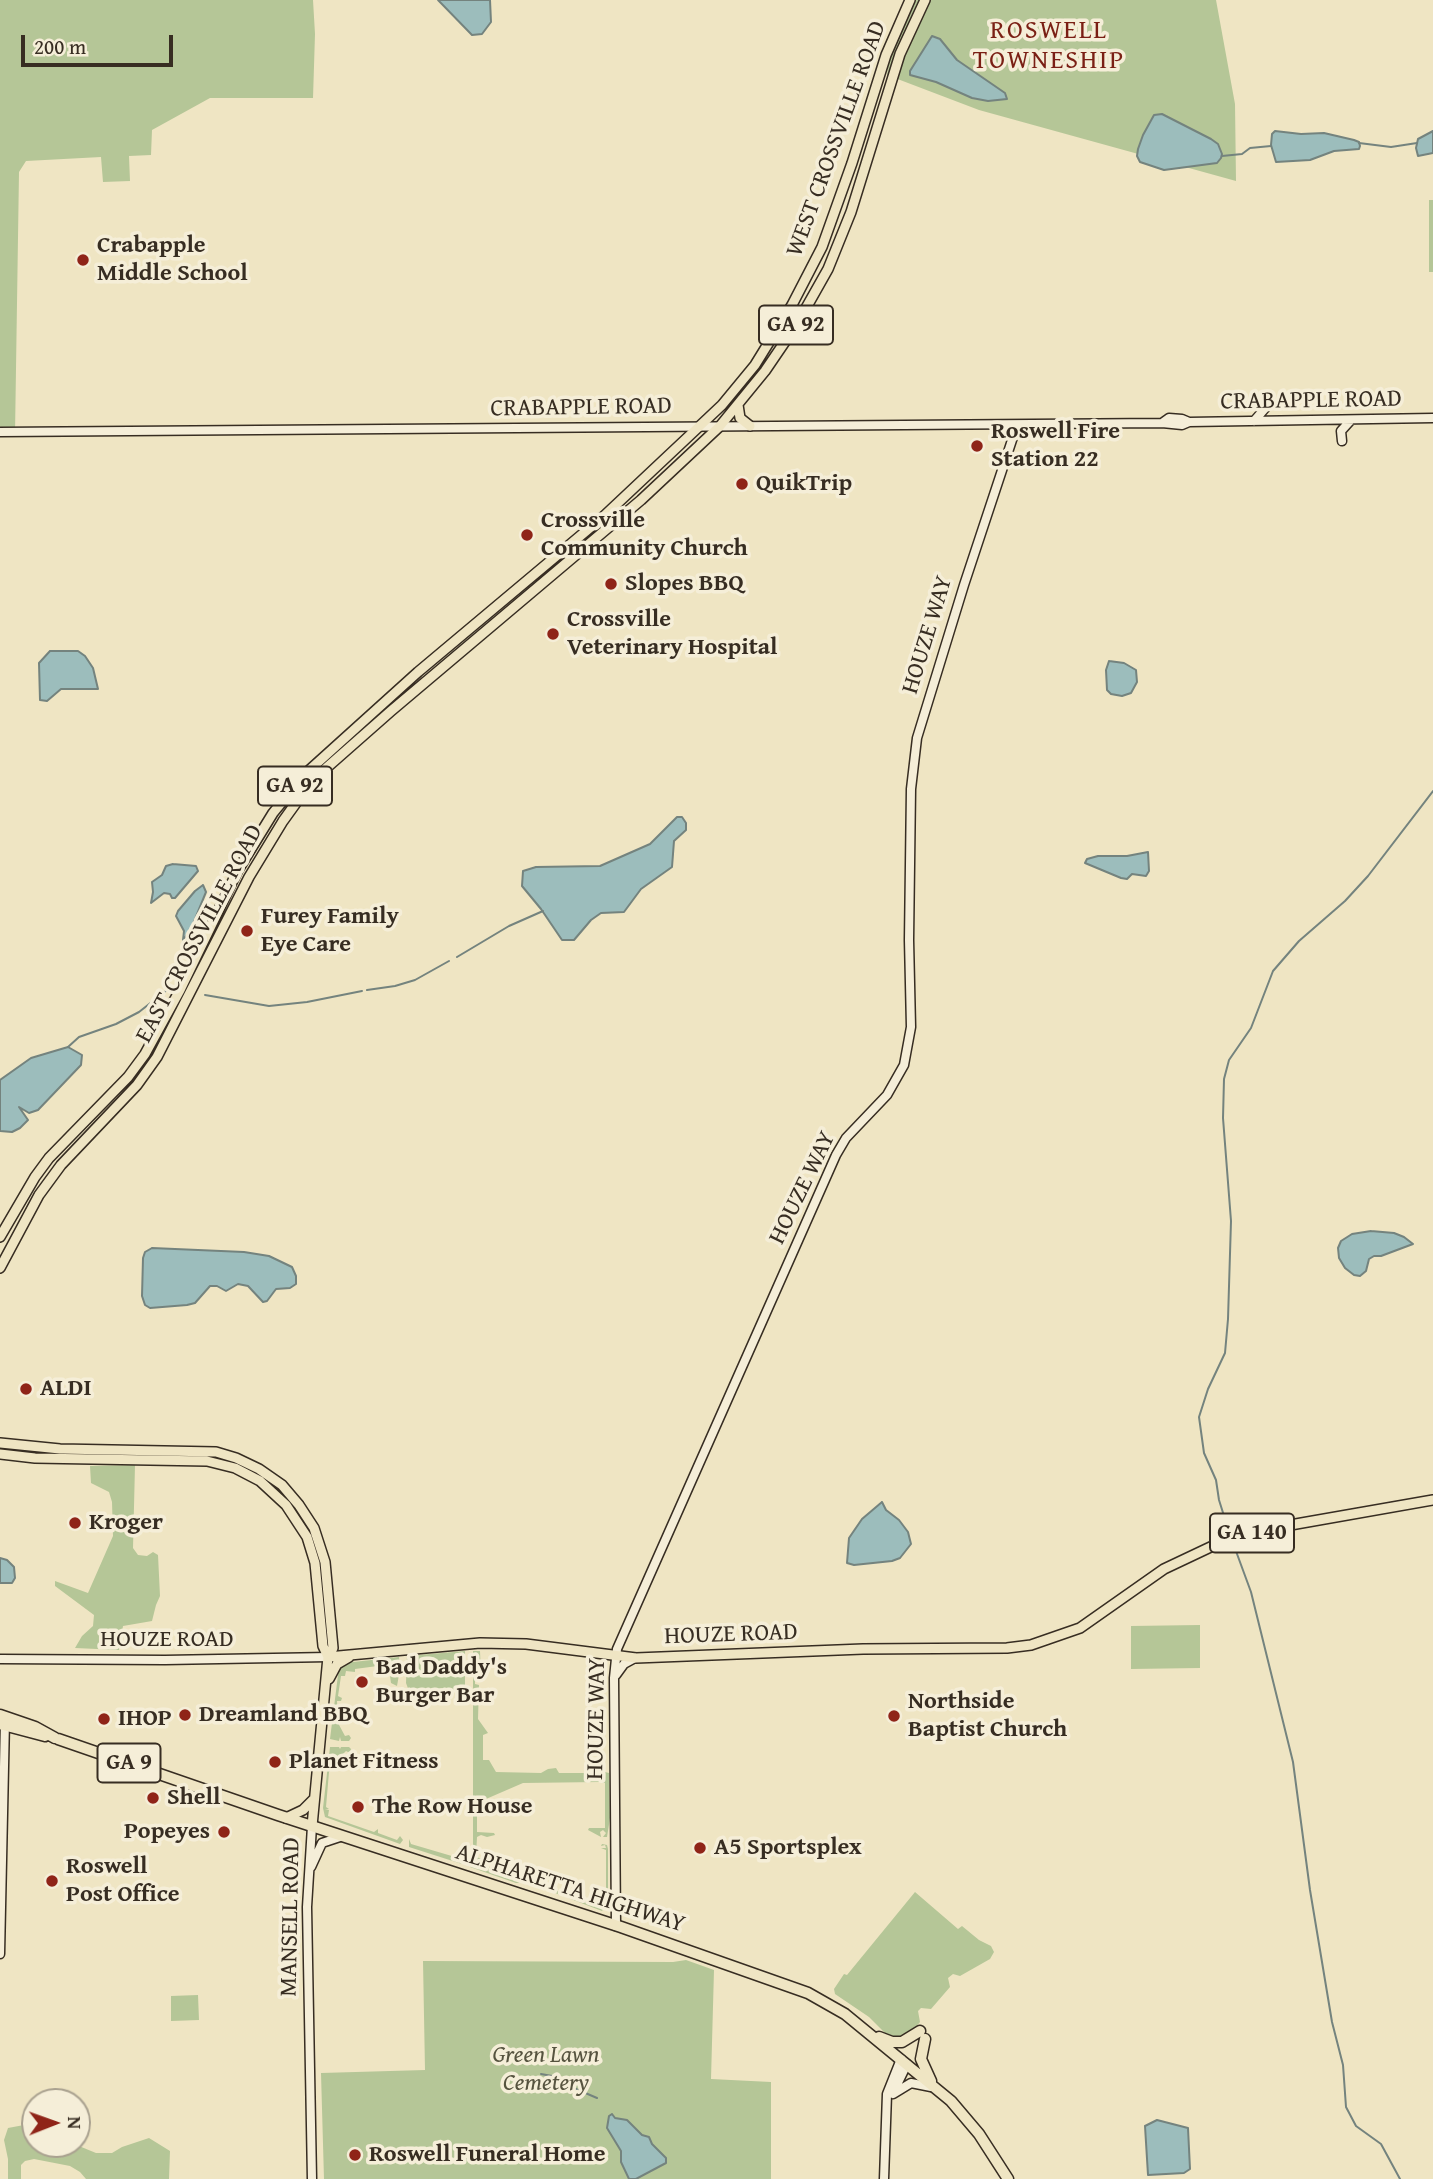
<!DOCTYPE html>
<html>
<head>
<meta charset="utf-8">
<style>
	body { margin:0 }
	#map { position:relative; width:1433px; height:2179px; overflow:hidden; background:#efe5c3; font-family:"Gentium Book Plus",serif }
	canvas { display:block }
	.north { position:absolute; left:21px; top:2088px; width:70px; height:70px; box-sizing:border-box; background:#f5eed8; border:2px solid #a9a18f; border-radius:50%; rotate:89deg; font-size:19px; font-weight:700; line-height:28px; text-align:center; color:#372d22 }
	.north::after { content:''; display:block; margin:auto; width:24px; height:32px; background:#8f2418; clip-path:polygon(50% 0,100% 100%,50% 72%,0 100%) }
	.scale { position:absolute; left:21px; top:35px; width:152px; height:32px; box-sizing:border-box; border:4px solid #372d22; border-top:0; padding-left:9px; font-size:21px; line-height:24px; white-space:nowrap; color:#372d22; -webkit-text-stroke:5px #f5eed8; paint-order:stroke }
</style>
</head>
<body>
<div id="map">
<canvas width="1433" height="2179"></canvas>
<div class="north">N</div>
<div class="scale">200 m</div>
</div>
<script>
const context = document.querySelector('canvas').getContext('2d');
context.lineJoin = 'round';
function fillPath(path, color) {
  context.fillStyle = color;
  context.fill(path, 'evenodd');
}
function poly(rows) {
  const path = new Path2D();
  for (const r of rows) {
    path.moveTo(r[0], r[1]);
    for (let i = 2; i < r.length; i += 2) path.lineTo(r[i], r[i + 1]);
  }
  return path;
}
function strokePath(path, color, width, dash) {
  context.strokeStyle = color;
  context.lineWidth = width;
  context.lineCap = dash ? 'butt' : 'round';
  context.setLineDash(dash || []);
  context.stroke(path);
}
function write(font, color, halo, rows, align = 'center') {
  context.font = font + ' "Gentium Book Plus",serif';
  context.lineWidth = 7;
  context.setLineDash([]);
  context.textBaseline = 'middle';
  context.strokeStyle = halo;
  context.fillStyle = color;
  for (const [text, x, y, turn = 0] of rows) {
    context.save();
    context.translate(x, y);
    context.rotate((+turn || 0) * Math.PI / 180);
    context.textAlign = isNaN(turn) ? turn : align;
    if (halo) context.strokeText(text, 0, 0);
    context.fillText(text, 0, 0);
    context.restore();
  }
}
fillPath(poly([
	[0,0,313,0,315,34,313,98,210,98,152,130,151,155,129,156,130,181,103,182,101,157,26,161,19,172,15,434,0,432],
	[907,0,1216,0,1235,104,1236,181,979,110,887,75,893,29],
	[1429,200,1433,200,1433,272,1429,272],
	[135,1465,133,1548,138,1555,147,1556,153,1552,158,1555,160,1596,156,1605,152,1621,123,1626,119,1650,75,1648,82,1636,93,1626,94,1615,55,1586,55,1581,88,1593,113,1536,112,1502,109,1492,91,1483,90,1466],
	[1200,1625,1200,1668,1131,1669,1131,1626],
	[465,1651,465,1689,410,1694,409,1698,409,1694,406,1694,409,1691,406,1683,407,1656],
	[473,1651,480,1651,481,1677,477,1677,477,1672,473,1672],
	[399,1657,400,1669,397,1686,391,1683,390,1676,387,1676,385,1665,355,1669,355,1672,346,1671,345,1676,341,1676,338,1696,342,1698,341,1701,337,1701,338,1723,345,1736,349,1735,351,1738,349,1741,341,1741,340,1737,339,1741,330,1739,339,1667,344,1663],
	[473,1673,475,1673,475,1684,479,1685,478,1719,488,1733,483,1735,483,1760,489,1760,496,1772,541,1773,548,1769,556,1768,559,1773,591,1773,592,1769,609,1773,610,1818,607,1837,603,1837,606,1833,603,1830,600,1832,601,1837,588,1830,589,1828,605,1828,605,1783,601,1782,605,1781,604,1777,599,1782,523,1783,486,1799,481,1805,477,1806,477,1832,494,1833,495,1835,487,1837,481,1835,477,1837,476,1857,482,1859,478,1859,477,1863,480,1864,483,1861,483,1865,521,1878,524,1875,522,1879,527,1880,527,1876,529,1879,527,1882,516,1883,470,1867,473,1857],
	[330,1747,339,1747,340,1749,341,1747,349,1747,351,1749,350,1753,346,1751,338,1759,329,1772,326,1807,329,1809,325,1809,329,1810,328,1816,374,1832,378,1829,378,1833,397,1840,400,1836,403,1840,400,1844,325,1817,323,1808],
	[409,1839,411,1844,462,1859,462,1864,409,1847],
	[602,1844,607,1845,608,1849,608,1902,602,1911,537,1886,536,1881,539,1880,537,1884,598,1904,599,1901,601,1906,604,1907,605,1902,601,1900,606,1900,606,1850,601,1848,606,1848,605,1845,601,1846],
	[915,1892,958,1929,962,1926,979,1940,991,1946,994,1952,990,1959,960,1976,953,1974,948,1978,950,1987,931,2009,921,2008,918,2011,920,2022,908,2037,892,2040,869,2017,835,1994,834,1989,844,1974,847,1975],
	[686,1960,714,1970,711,2079,771,2082,771,2179,324,2179,321,2073,425,2070,423,1961,673,1962],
	[198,1995,199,2020,171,2021,171,1996],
	[24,2125,24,2134,35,2141,35,2144,74,2144,96,2153,112,2153,122,2147,149,2138,170,2151,169,2179,86,2179,80,2172,70,2166,34,2159,25,2161,21,2165,21,2179,8,2179,8,2159,4,2140,8,2128]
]), '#b5c697');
const water = poly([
	[438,0,490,0,491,22,482,34,472,35,438,0],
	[932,36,940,39,957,60,1005,93,1007,99,988,101,972,98,936,82,910,75,910,71,932,36],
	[1162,114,1211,139,1218,144,1222,154,1221,158,1217,163,1164,170,1140,162,1137,156,1138,149,1143,135,1154,115,1162,114],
	[1275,131,1301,134,1324,133,1354,140,1359,142,1360,146,1359,149,1334,151,1310,160,1276,162,1271,145,1272,134,1275,131],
	[1433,131,1433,153,1418,156,1416,148,1418,139,1433,131],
	[50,651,78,651,85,656,93,668,98,689,61,689,47,701,40,700,39,663,50,651],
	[1109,661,1124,663,1136,670,1137,682,1131,693,1122,696,1111,694,1107,690,1106,670,1109,661],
	[677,817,682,817,686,823,686,830,674,841,672,867,641,889,624,912,601,913,591,920,574,940,562,940,541,909,522,886,523,871,536,867,600,866,650,844,677,817],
	[1148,852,1149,871,1146,876,1132,874,1127,879,1121,878,1085,863,1087,859,1098,856,1127,856,1148,852],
	[173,864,196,866,198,871,175,898,172,898,170,894,164,893,151,903,153,892,152,882,162,875,166,866,173,864],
	[203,885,206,892,191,929,183,940,184,931,176,916,178,911,195,891,203,885],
	[68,1047,82,1055,81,1065,38,1110,29,1113,19,1107,28,1120,20,1128,12,1132,0,1131,0,1080,31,1058,68,1047],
	[1371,1231,1394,1233,1404,1237,1413,1244,1381,1256,1374,1256,1369,1259,1366,1271,1360,1276,1354,1275,1345,1268,1339,1258,1338,1248,1341,1241,1352,1234,1371,1231],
	[152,1248,244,1252,269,1256,292,1267,296,1276,296,1284,290,1288,276,1289,267,1301,263,1302,248,1286,238,1284,226,1291,217,1286,210,1286,195,1303,187,1305,150,1308,145,1305,142,1296,143,1258,145,1252,152,1248],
	[882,1502,886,1510,899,1520,908,1532,911,1544,900,1558,892,1561,854,1565,847,1563,849,1538,862,1519,882,1502],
	[0,1558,7,1560,14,1567,15,1578,12,1583,0,1583,0,1558],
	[612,2114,615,2118,627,2120,642,2135,649,2137,652,2144,666,2158,666,2163,636,2179,629,2179,621,2162,621,2151,607,2128,609,2116,612,2114],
	[1157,2120,1188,2128,1190,2169,1184,2173,1148,2175,1145,2126,1157,2120]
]);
fillPath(water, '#9cbdbc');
strokePath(water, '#74837e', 2);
strokePath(poly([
	[1359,143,1391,147,1417,143],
	[1222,156,1242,154,1250,148,1271,146],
	[457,957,509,926,543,911],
	[367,990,395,986,415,980,449,961],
	[205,995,269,1006,307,1002,362,991],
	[68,1047,79,1037,116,1024,139,1012,167,990],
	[1230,1535,1219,1500,1216,1480,1204,1453,1199,1417,1208,1389,1225,1353,1228,1319,1231,1221,1223,1118,1224,1079,1229,1060,1251,1028,1273,971,1299,941,1345,901,1368,876,1433,791],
	[1233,1543,1251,1592,1293,1762,1310,1890,1332,2022,1343,2065,1346,2107,1356,2126,1381,2144,1400,2179],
	[541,2074,552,2076,558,2084],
	[560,2085,572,2086,581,2092],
	[583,2092,597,2098]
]), '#74837e', 2);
const secondary = poly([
	[1254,421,1268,405],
	[1162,423,1169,418,1182,419,1189,422],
	[0,432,1162,423,1182,425,1189,422,1433,418],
	[1342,441,1341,431,1351,420],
	[0,1659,165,1660,328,1657],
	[616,1675,624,1664,635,1658],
	[312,1826,307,1907,312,2179],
	[311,1867,322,1843,343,1836],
	[616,1926,614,1678,617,1649,836,1155,846,1138,887,1095,904,1065,911,1027,909,940,911,789,917,738,964,585,1017,425],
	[0,1954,5,1720],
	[893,2093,907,2064],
	[893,2094,911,2083,931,2087],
	[884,2179,887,2094,901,2059]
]);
const primary = poly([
	[738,405,740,418,750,426],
	[0,1237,35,1177,49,1158,128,1077,145,1054,180,990,238,870,273,813,305,774,418,672,604,516,722,405,755,365,792,305,822,247,852,163,886,55,910,0],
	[0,1268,39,1195,61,1165,137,1085,157,1057,249,877,283,821,301,796,324,770,391,711,641,500,720,426,765,371,797,324,828,269,851,212,900,54,925,0],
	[0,1443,60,1449,216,1452,236,1458,259,1469,282,1485,299,1505,314,1528,325,1562,333,1648,328,1657,312,1826],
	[0,1454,35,1458,207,1461,235,1468,260,1481,286,1505,307,1537,315,1563,323,1646,328,1657],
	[328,1657,480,1643,526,1644,636,1658,863,1649,1007,1648,1031,1645,1080,1628,1164,1569,1219,1543,1250,1533,1296,1524,1433,1500],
	[329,1679,337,1664,349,1657],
	[286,1818,303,1810,313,1800]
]);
const highway = poly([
	[0,1715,35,1727,55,1738],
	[0,1724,45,1736],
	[58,1739,278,1815,621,1927,808,1993,845,2014,951,2101,979,2134,1008,2179],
	[879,2037,892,2042,902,2042,920,2031],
	[925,2039,921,2059,931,2081]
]);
strokePath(secondary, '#372d22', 11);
strokePath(primary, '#372d22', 12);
strokePath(highway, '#372d22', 13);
strokePath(secondary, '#f5eed8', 8);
strokePath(primary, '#efe5c3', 9);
strokePath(highway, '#efe5c3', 10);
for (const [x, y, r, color] of [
	[83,260,7,"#8f2418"],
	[977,446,7,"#8f2418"],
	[742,484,7,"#8f2418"],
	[527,535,7,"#8f2418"],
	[611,584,7,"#8f2418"],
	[553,634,7,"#8f2418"],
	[247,931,7,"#8f2418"],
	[26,1389,7,"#8f2418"],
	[75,1523,7,"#8f2418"],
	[362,1682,7,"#8f2418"],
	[185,1715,7,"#8f2418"],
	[894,1716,7,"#8f2418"],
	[104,1719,7,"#8f2418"],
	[275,1762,7,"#8f2418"],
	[153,1798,7,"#8f2418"],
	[358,1807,7,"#8f2418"],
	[224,1832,7,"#8f2418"],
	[700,1848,7,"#8f2418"],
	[52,1881,7,"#8f2418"],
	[355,2155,7,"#8f2418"]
]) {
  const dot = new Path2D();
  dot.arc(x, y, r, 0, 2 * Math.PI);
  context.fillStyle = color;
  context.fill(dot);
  strokePath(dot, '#f5eed8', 2.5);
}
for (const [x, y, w] of [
	[796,325,74],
	[295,786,74],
	[1252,1533,84],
	[129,1763,63]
]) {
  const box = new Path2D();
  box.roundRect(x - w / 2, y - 19.5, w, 39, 5);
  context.fillStyle = '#f5eed8';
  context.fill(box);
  strokePath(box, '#372d22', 2);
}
write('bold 23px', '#372d22', null, [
	["GA 92",796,325],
	["GA 92",295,786],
	["GA 140",1252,1533],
	["GA 9",129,1763]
]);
write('24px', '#372d22', '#f5eed8', [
	["WEST CROSSVILLE ROAD",837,139,-70],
	["CRABAPPLE ROAD",1311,401,-1],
	["CRABAPPLE ROAD",581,408,-1],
	["HOUZE WAY",928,635,-73],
	["EAST CROSSVILLE ROAD",200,934,-62],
	["HOUZE WAY",803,1188,-64],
	["HOUZE ROAD",731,1635,-2],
	["HOUZE ROAD",167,1640],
	["HOUZE WAY",597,1719,-89],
	["ALPHARETTA HIGHWAY",570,1889,18],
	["MANSELL ROAD",291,1917,-89]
]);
write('bold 24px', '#372d22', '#f5eed8', [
	["Crabapple",97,246],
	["Middle School",97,274],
	["Roswell Fire",991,432],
	["Station 22",991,460],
	["QuikTrip",756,484],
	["Crossville",541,521],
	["Community Church",541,549],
	["Slopes BBQ",625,584],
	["Crossville",567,620],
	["Veterinary Hospital",567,648],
	["Furey Family",261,917],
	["Eye Care",261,945],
	["ALDI",40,1389],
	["Kroger",89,1523],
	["Bad Daddy's",376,1668],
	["Burger Bar",376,1696],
	["Northside",908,1702],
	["Baptist Church",908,1730],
	["Dreamland BBQ",199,1715],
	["IHOP",118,1719],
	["Planet Fitness",289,1762],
	["Shell",167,1798],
	["The Row House",372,1807],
	["Popeyes",210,1832,"right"],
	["A5 Sportsplex",714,1848],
	["Roswell",66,1867],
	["Post Office",66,1895],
	["Roswell Funeral Home",369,2155]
], 'left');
write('italic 24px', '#56533f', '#f5eed8', [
	["Green Lawn",546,2056],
	["Cemetery",546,2084]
]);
context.letterSpacing = '2px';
write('26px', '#7a1f14', '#f5eed8', [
	["ROSWELL",1049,31],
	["TOWNESHIP",1049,61]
]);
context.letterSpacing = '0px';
</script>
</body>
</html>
